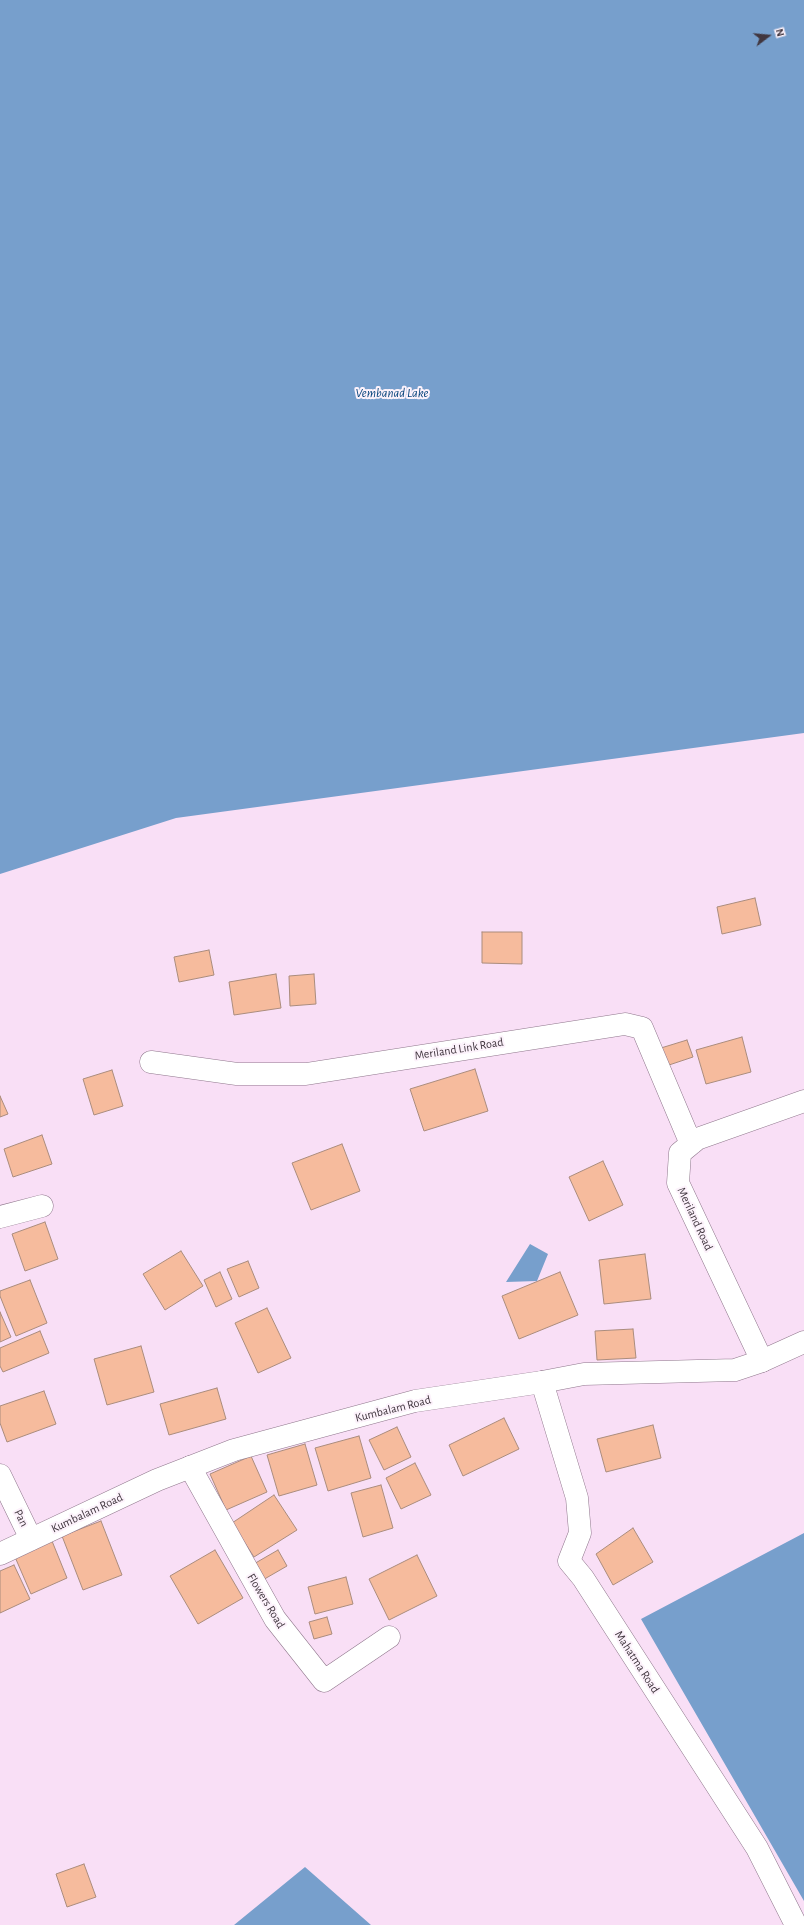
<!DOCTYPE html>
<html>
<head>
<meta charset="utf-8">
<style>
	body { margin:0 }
	#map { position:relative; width:804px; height:1925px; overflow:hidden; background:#f9dff6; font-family:"Alegreya Sans",sans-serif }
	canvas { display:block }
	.north { position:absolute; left:748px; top:16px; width:40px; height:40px; -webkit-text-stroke:3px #fcf2fb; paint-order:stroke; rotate:74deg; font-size:11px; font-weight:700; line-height:16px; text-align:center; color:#41363f }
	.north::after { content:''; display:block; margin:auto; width:14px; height:18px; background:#41363f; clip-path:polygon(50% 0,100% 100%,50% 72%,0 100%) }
</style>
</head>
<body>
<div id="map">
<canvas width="804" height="1925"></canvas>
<div class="north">N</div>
</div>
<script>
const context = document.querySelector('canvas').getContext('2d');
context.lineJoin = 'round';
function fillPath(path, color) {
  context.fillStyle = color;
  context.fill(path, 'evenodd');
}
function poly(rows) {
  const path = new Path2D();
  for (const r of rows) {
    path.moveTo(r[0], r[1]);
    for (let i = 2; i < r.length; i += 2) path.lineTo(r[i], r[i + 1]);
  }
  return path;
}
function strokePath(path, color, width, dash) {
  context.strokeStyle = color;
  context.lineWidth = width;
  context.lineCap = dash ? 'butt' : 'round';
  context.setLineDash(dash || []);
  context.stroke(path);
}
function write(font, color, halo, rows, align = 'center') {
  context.font = font + ' "Alegreya Sans",sans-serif';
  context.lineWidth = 4;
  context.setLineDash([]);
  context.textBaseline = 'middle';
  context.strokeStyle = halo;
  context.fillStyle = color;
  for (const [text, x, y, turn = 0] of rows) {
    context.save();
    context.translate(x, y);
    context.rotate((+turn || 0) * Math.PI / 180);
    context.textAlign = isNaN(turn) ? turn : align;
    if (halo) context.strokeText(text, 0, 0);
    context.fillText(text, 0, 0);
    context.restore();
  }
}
fillPath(poly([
	[0,0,804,0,804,733,176,818,0,874],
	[530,1244,548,1254,537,1281,506,1282],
	[804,1533,804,1901,641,1619],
	[305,1867,371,1925,234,1925]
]), '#779fcc');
const building = poly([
	[755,898,761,925,722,934,717,907,755,898],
	[482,932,522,932,522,964,482,963,482,932],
	[209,950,214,975,179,982,174,957,209,950],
	[276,974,281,1008,234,1015,229,982,276,974],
	[314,974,316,1004,290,1006,289,976,314,974],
	[742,1037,751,1072,706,1084,696,1050,742,1037],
	[687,1040,693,1057,666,1066,661,1048,687,1040],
	[475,1069,488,1111,424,1131,410,1089,475,1069],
	[112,1070,123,1106,94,1115,83,1079,112,1070],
	[0,1096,8,1114,0,1117,0,1096],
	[42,1135,52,1164,13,1177,4,1149,42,1135],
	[342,1144,360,1191,311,1210,292,1163,342,1144],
	[603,1161,623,1205,589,1221,569,1177,603,1161],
	[45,1222,58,1259,25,1271,12,1234,45,1222],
	[181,1251,203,1286,165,1310,143,1274,181,1251],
	[645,1254,651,1299,604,1304,599,1260,645,1254],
	[248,1261,259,1288,239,1297,227,1269,248,1261],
	[220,1272,232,1299,216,1307,204,1280,220,1272],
	[560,1272,578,1315,519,1339,502,1296,560,1272],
	[30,1280,47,1323,16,1336,0,1296,0,1291,30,1280],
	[267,1308,291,1358,258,1373,235,1323,267,1308],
	[0,1312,11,1337,0,1342,0,1312],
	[633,1329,636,1358,597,1360,595,1331,633,1329],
	[40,1331,49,1353,3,1372,0,1366,0,1348,40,1331],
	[141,1346,154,1392,107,1405,94,1359,141,1346],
	[217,1388,226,1419,169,1435,160,1404,217,1388],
	[44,1391,56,1424,7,1442,0,1423,0,1406,44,1391],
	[504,1418,519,1449,463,1476,449,1445,504,1418],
	[653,1425,661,1458,606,1472,597,1439,653,1425],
	[397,1427,411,1457,384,1470,369,1440,397,1427],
	[359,1436,371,1478,328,1491,315,1448,359,1436],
	[305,1444,317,1485,279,1496,267,1455,305,1444],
	[251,1456,267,1492,226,1510,210,1474,251,1456],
	[415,1463,431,1495,401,1509,386,1478,415,1463],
	[381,1485,393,1528,363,1537,351,1493,381,1485],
	[274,1495,297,1530,254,1557,232,1523,274,1495],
	[101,1521,122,1575,83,1590,62,1536,101,1521],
	[633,1528,653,1562,613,1585,596,1554,633,1528],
	[52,1541,67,1578,31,1594,15,1557,52,1541],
	[215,1550,243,1598,198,1624,170,1576,215,1550],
	[278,1550,287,1566,261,1581,252,1565,278,1550],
	[417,1555,437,1596,389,1620,369,1579,417,1555],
	[14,1565,30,1599,0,1613,0,1571,14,1565],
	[346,1577,353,1604,315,1614,308,1587,346,1577],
	[327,1617,332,1634,314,1639,309,1622,327,1617],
	[84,1864,96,1897,67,1907,56,1874,84,1864]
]);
fillPath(building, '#f6bb9d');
strokePath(building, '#aa8c7d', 1);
const minor = poly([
	[151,1062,237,1074,306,1074,625,1024,642,1028,691,1144],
	[0,1217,42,1206],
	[762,1361,678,1183,680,1153,697,1139,804,1101],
	[542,1382,577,1498,580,1533,569,1561,583,1578,757,1848,796,1925],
	[190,1467,275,1619,324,1681,389,1637],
	[0,1475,31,1539]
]);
const major = poly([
	[0,1554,157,1480,234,1450,415,1401,542,1382,584,1374,735,1370,762,1361,804,1342]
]);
strokePath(minor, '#8f778c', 23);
strokePath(major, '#8f778c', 23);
strokePath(minor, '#fff', 22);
strokePath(major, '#fff', 22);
write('12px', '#41363f', '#fcf2fb', [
	["Meriland Link Road",459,1049,-9],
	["Meriland Road",695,1219,65],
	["Kumbalam Road",393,1409,-14],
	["Kumbalam Road",87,1513,-25],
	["Pan",21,1518,64],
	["Flowers Road",266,1601,59],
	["Mahatma Road",637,1662,57]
]);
write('italic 13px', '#08457d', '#fcf2fb', [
	["Vembanad Lake",392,393]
]);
</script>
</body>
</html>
